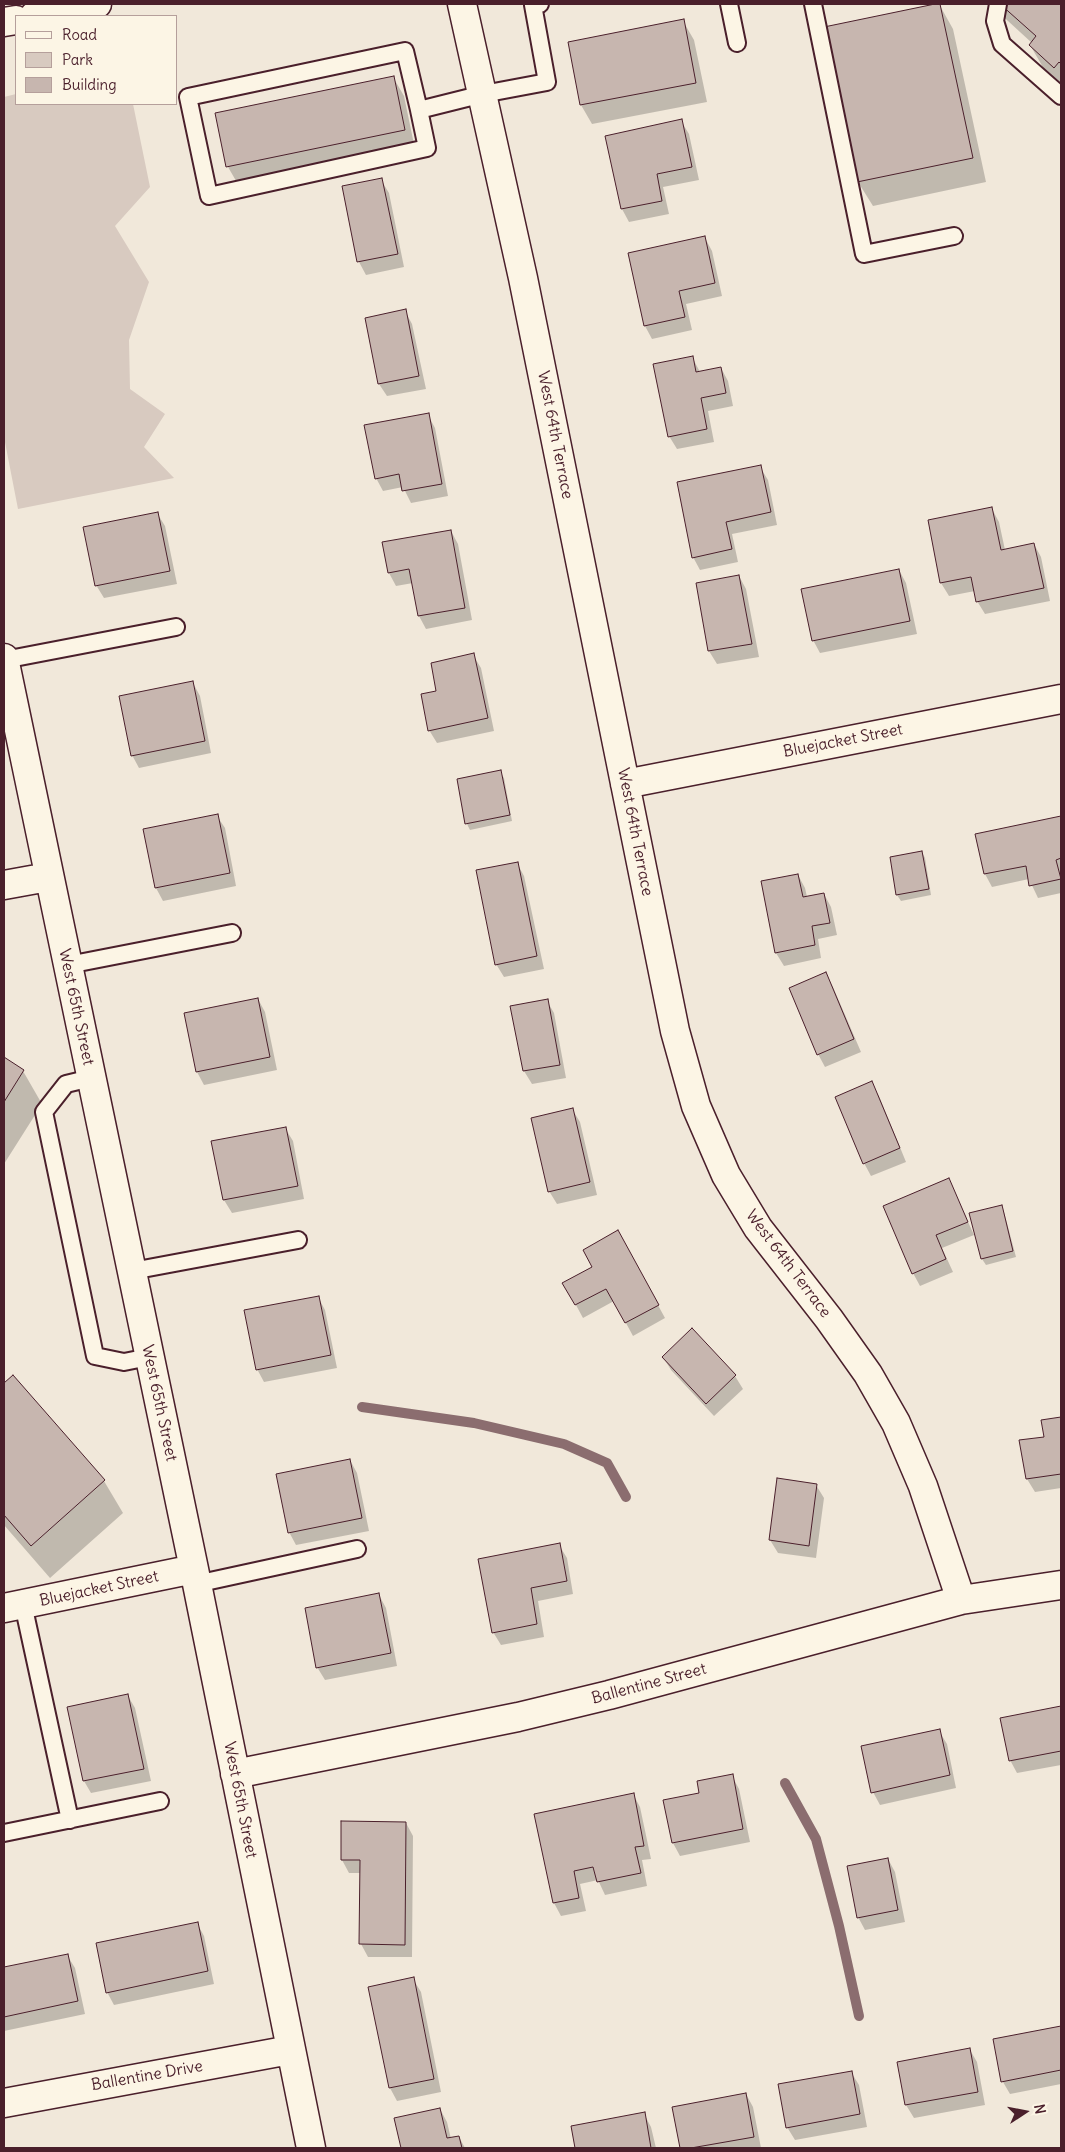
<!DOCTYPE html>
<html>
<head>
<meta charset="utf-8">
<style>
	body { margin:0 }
	#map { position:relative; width:1065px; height:2152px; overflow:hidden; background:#f1e8da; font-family:Delius,sans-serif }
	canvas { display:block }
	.frame { position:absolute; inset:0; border:5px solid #4a1f2b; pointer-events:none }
	.legend { position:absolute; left:15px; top:15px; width:162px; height:90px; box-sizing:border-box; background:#fcf5e5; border:1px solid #b59f9b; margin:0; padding:6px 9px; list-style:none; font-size:15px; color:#4a1f2b }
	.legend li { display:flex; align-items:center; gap:10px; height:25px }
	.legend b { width:25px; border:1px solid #b59f9b }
	.north { position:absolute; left:1000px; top:2087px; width:50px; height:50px; -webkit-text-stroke:4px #fcf5e5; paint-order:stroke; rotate:79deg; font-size:14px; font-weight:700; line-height:20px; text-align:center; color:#4a1f2b }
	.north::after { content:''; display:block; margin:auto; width:18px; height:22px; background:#4a1f2b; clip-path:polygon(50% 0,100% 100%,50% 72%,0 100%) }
</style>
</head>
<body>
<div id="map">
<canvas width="1065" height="2152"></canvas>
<div class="frame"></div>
<ul class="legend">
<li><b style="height:6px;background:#fcf5e5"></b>Road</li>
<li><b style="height:14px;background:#d8cac0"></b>Park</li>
<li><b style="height:14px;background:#c7b6af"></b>Building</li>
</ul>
<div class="north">N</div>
</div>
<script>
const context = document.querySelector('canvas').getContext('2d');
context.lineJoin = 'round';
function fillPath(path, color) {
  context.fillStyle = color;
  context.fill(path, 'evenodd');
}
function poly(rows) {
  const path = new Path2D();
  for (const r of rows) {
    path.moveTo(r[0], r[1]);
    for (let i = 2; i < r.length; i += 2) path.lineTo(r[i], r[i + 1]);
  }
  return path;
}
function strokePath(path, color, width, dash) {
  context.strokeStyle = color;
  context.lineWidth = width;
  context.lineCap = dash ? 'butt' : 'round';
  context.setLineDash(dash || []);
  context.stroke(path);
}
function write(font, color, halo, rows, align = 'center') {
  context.font = font + ' Delius,sans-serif';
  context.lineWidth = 4;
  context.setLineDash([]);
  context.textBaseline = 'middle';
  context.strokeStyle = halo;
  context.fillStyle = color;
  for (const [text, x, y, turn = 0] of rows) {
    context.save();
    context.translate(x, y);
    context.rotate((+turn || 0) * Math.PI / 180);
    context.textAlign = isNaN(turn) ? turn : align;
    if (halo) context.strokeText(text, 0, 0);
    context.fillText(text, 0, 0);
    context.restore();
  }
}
fillPath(poly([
	[16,94,16,104,133,104,150,187,115,226,149,282,129,340,130,389,165,414,144,447,174,478,18,509,4,437,4,97]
]), '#d8cac0');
fillPath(poly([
	[939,4,953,29,986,182,873,206,858,182,826,28],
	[992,4,1061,4,1061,85,1044,69,1030,45,1032,43,996,10],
	[683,21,694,40,707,102,592,124,581,105,569,43],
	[393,77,404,96,415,149,239,186,228,167,216,114],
	[681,121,689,134,699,180,663,187,669,214,629,222,622,209],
	[381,180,389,193,404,267,366,275,359,262,343,187],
	[705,238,712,251,722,296,686,304,692,330,652,339,645,326],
	[405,311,412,324,426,389,387,396,379,384],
	[692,357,700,372,721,368,728,381,733,406,708,411,714,442,677,449,669,436],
	[428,415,435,428,448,496,411,503,403,487,383,491,376,478],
	[760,467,768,480,777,525,732,534,738,562,700,570,693,557],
	[992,509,999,522,1005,550,1034,544,1041,557,1050,601,985,614,977,601,975,591,949,596,941,583,929,521],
	[157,513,165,526,177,584,104,598,96,585],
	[451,531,458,544,472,620,426,629,419,616,413,583,396,586,389,573,384,543],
	[899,570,906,583,917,634,820,653,813,640],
	[739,576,746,589,759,657,717,664,709,651,697,584],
	[473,655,481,668,494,731,437,743,429,730,438,692],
	[193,683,200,696,211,753,139,768,132,755],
	[500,772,504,778,512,821,470,830,467,824],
	[217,816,225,828,236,886,163,901,156,888,145,830],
	[1061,818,1061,893,1038,898,1029,879,992,887,985,874,977,835],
	[922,852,925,858,931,895,901,901,897,895],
	[517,863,524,876,544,969,504,977,496,964],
	[798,875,805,888,807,897,824,894,831,907,837,935,818,939,821,958,784,966,776,953],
	[826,974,833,987,861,1052,825,1067,818,1054],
	[258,999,265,1012,277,1070,204,1085,197,1072],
	[547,1001,554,1013,566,1078,532,1084,524,1071,512,1007],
	[4,1059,23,1071,42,1104,4,1164],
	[871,1083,879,1096,906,1162,871,1176,864,1163],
	[572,1109,580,1122,597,1195,557,1204,549,1191],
	[285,1128,293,1141,304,1199,232,1213,224,1200,213,1142],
	[949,1180,974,1235,942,1248,953,1272,920,1286,913,1273],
	[1001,1206,1004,1212,1016,1257,986,1265,982,1259],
	[625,1245,665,1318,633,1336,614,1301,583,1318,564,1283,594,1267],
	[318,1297,325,1310,337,1368,264,1382,257,1369],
	[692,1330,735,1376,743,1389,714,1416,671,1370,663,1357],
	[13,1377,104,1481,123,1513,50,1578,4,1525,4,1385],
	[1061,1418,1061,1488,1035,1492,1027,1479,1021,1441,1046,1438,1043,1421],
	[350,1460,357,1473,369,1531,296,1545,289,1532],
	[816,1485,824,1498,816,1558,778,1553,770,1540],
	[559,1545,567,1558,573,1594,538,1601,544,1637,501,1645,493,1632],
	[379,1595,386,1608,397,1666,325,1680,317,1667],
	[128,1696,135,1708,151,1781,91,1793,84,1781],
	[1061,1708,1061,1765,1017,1773,1010,1760,1002,1719],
	[939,1731,947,1744,956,1788,880,1805,873,1792],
	[732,1776,739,1789,750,1842,680,1856,673,1843,701,1794],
	[633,1794,640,1807,651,1859,642,1860,647,1886,605,1895,598,1880,580,1884,586,1911,561,1916,554,1903,536,1815],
	[406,1823,413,1836,412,1957,368,1957,361,1944,362,1873,349,1873,342,1860],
	[888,1859,895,1872,905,1922,865,1930,858,1917],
	[197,1923,204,1936,214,1984,114,2005,107,1992],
	[67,1955,75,1968,85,2014,4,2031,4,1968],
	[413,1979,421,1992,441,2092,397,2101,390,2088,370,1988],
	[1061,2027,1061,2084,1010,2094,1003,2082,995,2040],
	[970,2050,977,2062,985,2105,914,2118,906,2105,898,2063],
	[851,2072,859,2085,867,2127,795,2140,787,2127],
	[746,2094,753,2107,761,2148,681,2148,674,2108],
	[440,2109,447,2122,451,2139,459,2137,465,2148,402,2148,396,2119],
	[644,2114,651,2127,656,2148,576,2148,572,2127]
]), '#0003');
strokePath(poly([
	[362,1407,474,1423,564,1444,607,1463,626,1497],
	[785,1783,816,1839,839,1926,859,2016]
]), '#8b6d6f', 10);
const building = poly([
	[935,4,940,4,973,158,857,182,824,27,935,4],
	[1000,4,1061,4,1061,64,1059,62,1054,68,1029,45,1036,36,1000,4],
	[684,19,696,83,580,105,568,42,684,19],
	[394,76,405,130,226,167,215,113,394,76],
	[682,119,692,167,657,174,662,201,621,209,605,136,682,119],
	[382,178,398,254,357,262,342,186,382,178],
	[705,236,715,283,679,291,685,317,644,326,628,253,705,236],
	[406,309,419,376,378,384,365,318,406,309],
	[693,356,696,372,721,367,726,393,701,398,707,429,668,437,653,364,693,356],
	[429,413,442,484,402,491,399,474,375,479,364,425,429,413],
	[761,465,771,512,726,522,732,549,692,558,677,482,761,465],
	[992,507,1001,550,1034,543,1044,588,976,602,971,577,940,583,928,520,992,507],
	[158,512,170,571,95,586,83,527,158,512],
	[451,530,465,608,418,616,409,569,388,573,382,542,451,530],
	[899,569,910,621,812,641,801,589,899,569],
	[739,575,752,644,708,651,696,583,739,575],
	[474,653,488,718,428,731,421,694,436,691,431,663,474,653],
	[193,681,205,741,131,756,119,696,193,681],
	[501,770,510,815,465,824,457,779,501,770],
	[218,814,230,873,155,888,143,829,218,814],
	[1061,816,1061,858,1056,860,1061,879,1029,886,1026,866,984,874,975,834,1061,816],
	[922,851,929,889,896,895,890,857,922,851],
	[518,862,537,956,495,965,476,870,518,862],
	[798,874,803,897,824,893,830,923,812,926,815,945,775,953,761,881,798,874],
	[826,972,854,1039,817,1055,789,988,826,972],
	[258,998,270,1057,196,1072,184,1013,258,998],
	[548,999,560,1065,523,1071,510,1006,548,999],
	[4,1057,24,1070,4,1102,4,1057],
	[872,1081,900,1148,863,1164,835,1097,872,1081],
	[573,1108,590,1182,548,1192,531,1118,573,1108],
	[286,1127,298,1186,223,1200,211,1141,286,1127],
	[949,1178,968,1222,936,1235,946,1259,912,1274,883,1206,949,1178],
	[1002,1205,1013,1251,981,1259,969,1213,1002,1205],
	[618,1230,659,1305,625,1323,606,1289,575,1305,562,1283,592,1267,583,1250,618,1230],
	[319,1296,331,1355,256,1370,244,1310,319,1296],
	[692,1328,736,1375,706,1404,662,1357,692,1328],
	[13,1375,105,1480,31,1546,4,1515,4,1383,13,1375],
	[1061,1417,1061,1474,1026,1479,1019,1440,1044,1437,1041,1420,1061,1417],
	[350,1459,362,1518,288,1533,276,1474,350,1459],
	[777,1478,817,1484,809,1546,769,1540,777,1478],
	[560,1543,567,1581,531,1588,537,1624,492,1633,478,1559,560,1543],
	[379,1593,391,1653,316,1668,305,1608,379,1593],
	[128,1694,144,1769,83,1781,67,1707,128,1694],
	[1061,1706,1061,1751,1009,1761,1000,1718,1061,1706],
	[940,1729,950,1775,871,1793,861,1746,940,1729],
	[733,1774,743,1829,672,1843,663,1800,699,1793,697,1781,733,1774],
	[634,1793,644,1846,635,1847,641,1873,597,1882,593,1867,574,1871,579,1898,553,1903,534,1814,634,1793],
	[341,1821,406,1822,405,1945,359,1944,360,1860,341,1860,341,1821],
	[888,1858,898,1910,857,1918,847,1866,888,1858],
	[198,1922,208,1971,106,1993,96,1943,198,1922],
	[68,1954,78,2001,4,2017,4,1967,68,1954],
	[414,1977,434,2079,389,2088,368,1987,414,1977],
	[1061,2026,1061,2070,1001,2082,993,2039,1061,2026],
	[970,2048,978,2092,905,2105,897,2062,970,2048],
	[852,2071,860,2114,786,2128,778,2084,852,2071],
	[746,2093,754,2137,691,2148,680,2148,672,2107,746,2093],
	[440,2108,447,2138,459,2136,462,2148,401,2148,394,2118,440,2108],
	[645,2112,651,2148,575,2148,571,2126,645,2112]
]);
fillPath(building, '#c7b6af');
strokePath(building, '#4a1f2b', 1);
const lane = poly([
	[729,4,737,43],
	[813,4,864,254,954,236],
	[998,4,995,21,1002,44,1061,96],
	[419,110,427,148,209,196,188,97,405,51,419,110,483,94,547,82,533,5,540,4],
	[4,660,176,627],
	[68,965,232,933],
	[91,1078,66,1084,44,1112,95,1356,124,1362,149,1357],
	[132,1271,298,1240],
	[196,1584,357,1549],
	[23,1604,70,1820],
	[4,1833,160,1801]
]);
const street = poly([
	[462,4,523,278,675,1031,696,1106,726,1175,758,1228,829,1319,868,1374,896,1423,923,1486,961,1600],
	[4,658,194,1569,311,2148],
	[625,784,1061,699],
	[4,885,48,877],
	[4,1608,194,1569],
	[235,1774,518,1717,609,1695,961,1600,1061,1585],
	[4,2103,290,2050]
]);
const secondary = poly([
	[34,16,97,4],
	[4,22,16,20]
]);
strokePath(lane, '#4a1f2b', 20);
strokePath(street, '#4a1f2b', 31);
strokePath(secondary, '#4a1f2b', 31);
strokePath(lane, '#fcf5e5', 16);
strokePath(street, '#fcf5e5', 28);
strokePath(secondary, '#fcf5e5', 28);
write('16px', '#4a1f2b', '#fcf5e5', [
	["West 64th Terrace",555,435,79],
	["Bluejacket Street",843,741,-11],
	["West 64th Terrace",635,832,79],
	["West 65th Street",76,1007,78],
	["West 64th Terrace",788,1264,53],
	["West 65th Street",159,1403,78],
	["Bluejacket Street",99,1589,-12],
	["Ballentine Street",649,1684,-15],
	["West 65th Street",240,1800,79],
	["Ballentine Drive",147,2076,-10]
]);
</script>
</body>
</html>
